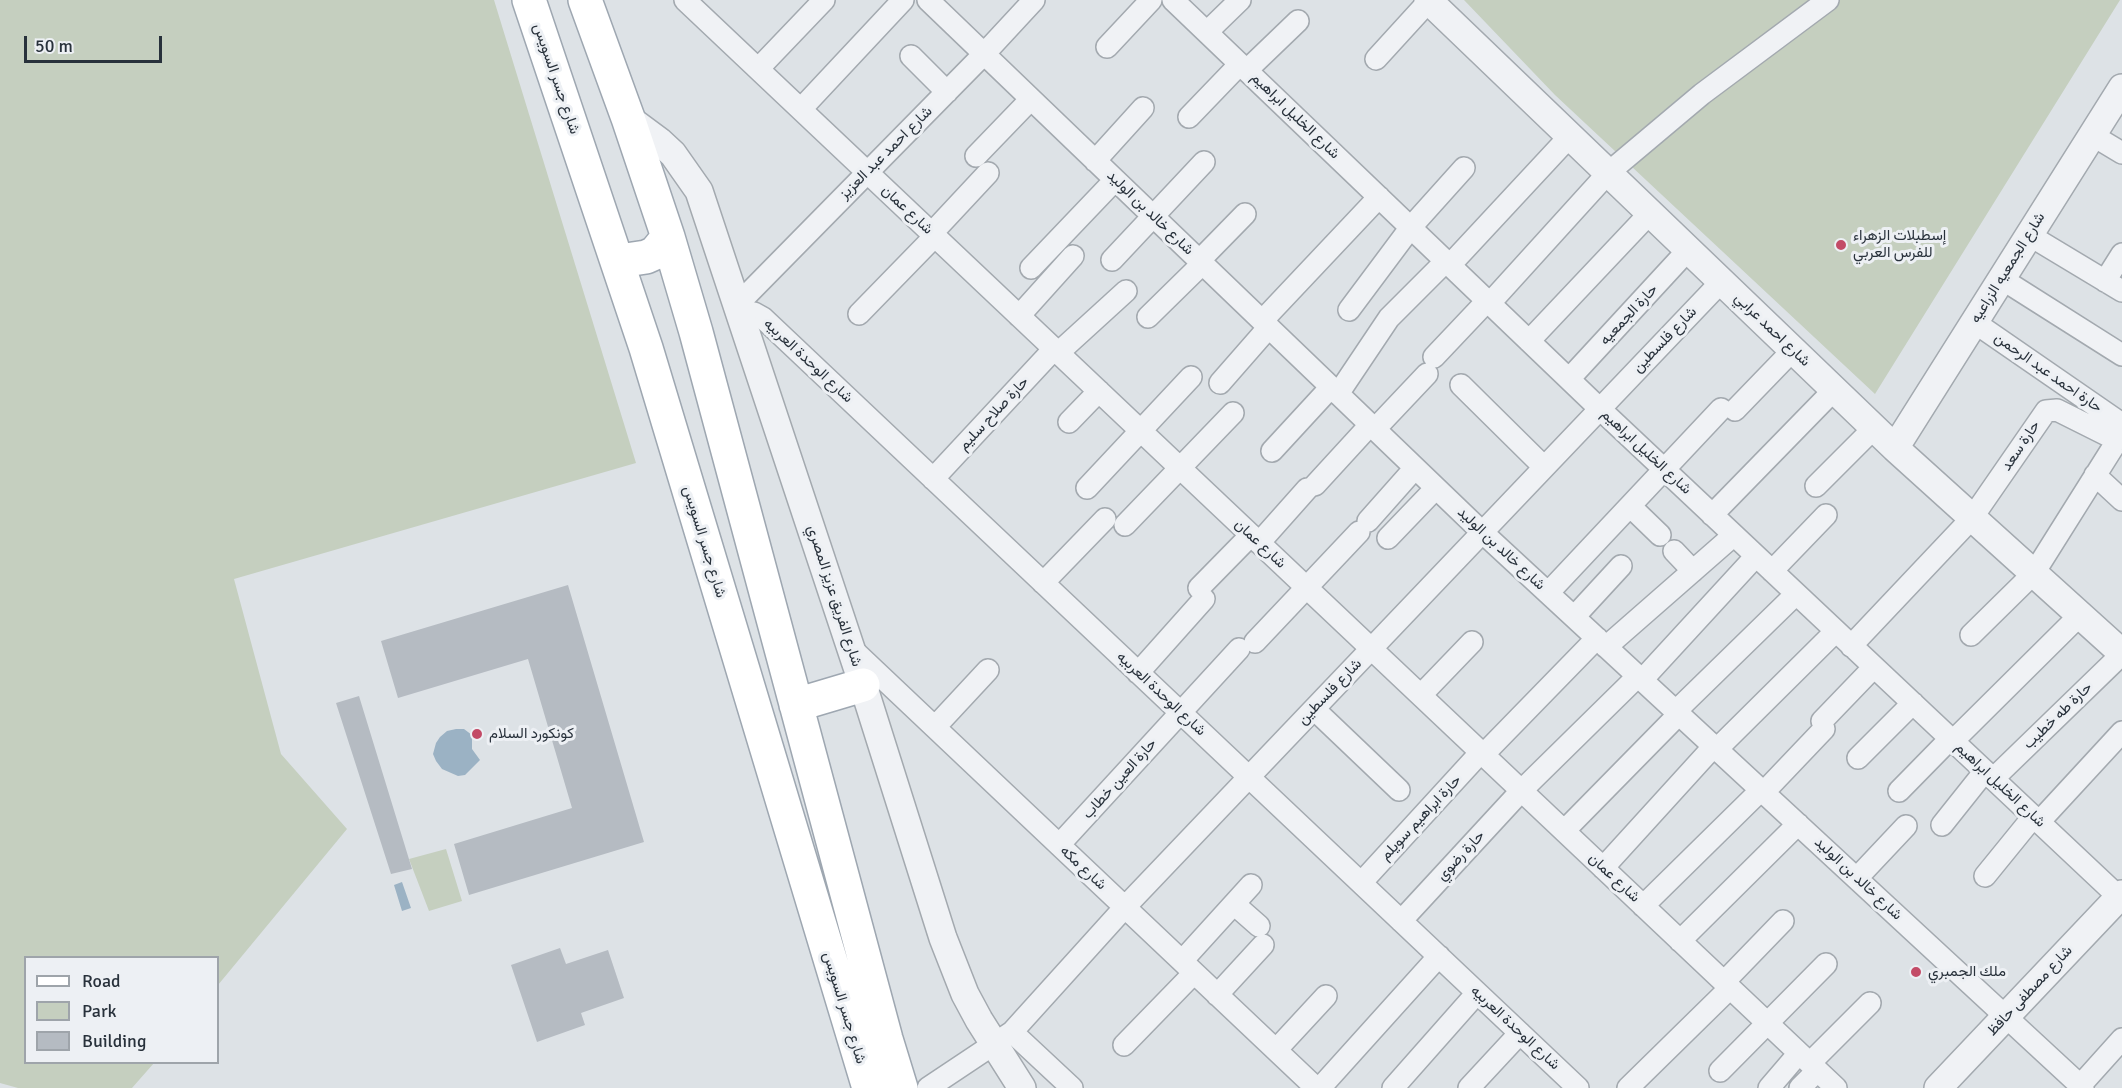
<!DOCTYPE html>
<html>
<head>
<meta charset="utf-8">
<style>
	body { margin:0 }
	#map { position:relative; width:2122px; height:1088px; overflow:hidden; background:#dde2e6; font-family:Signika,sans-serif }
	canvas { display:block }
	.legend { position:absolute; left:24px; top:956px; width:195px; height:108px; box-sizing:border-box; background:#edf0f4; border:2px solid #9ea4aa; margin:0; padding:8px 10px; list-style:none; font-size:18px; color:#28313b }
	.legend li { display:flex; align-items:center; gap:12px; height:30px }
	.legend b { width:30px; border:2px solid #9ea4aa }
	.scale { position:absolute; left:24px; top:36px; width:138px; height:27px; box-sizing:border-box; border:3px solid #28313b; border-top:0; padding-left:8px; font-size:18px; line-height:21px; white-space:nowrap; color:#28313b; -webkit-text-stroke:4px #edf0f4; paint-order:stroke }
</style>
</head>
<body>
<div id="map">
<canvas width="2122" height="1088"></canvas>
<ul class="legend">
<li><b style="height:8px;background:#fff"></b>Road</li>
<li><b style="height:16px;background:#c5cfbf"></b>Park</li>
<li><b style="height:16px;background:#b5bbc2"></b>Building</li>
</ul>
<div class="scale">50 m</div>
</div>
<script>
const context = document.querySelector('canvas').getContext('2d');
context.lineJoin = 'round';
function fillPath(path, color) {
  context.fillStyle = color;
  context.fill(path, 'evenodd');
}
function poly(rows) {
  const path = new Path2D();
  for (const r of rows) {
    path.moveTo(r[0], r[1]);
    for (let i = 2; i < r.length; i += 2) path.lineTo(r[i], r[i + 1]);
  }
  return path;
}
function strokePath(path, color, width, dash) {
  context.strokeStyle = color;
  context.lineWidth = width;
  context.lineCap = dash ? 'butt' : 'round';
  context.setLineDash(dash || []);
  context.stroke(path);
}
function write(font, color, halo, rows, align = 'center') {
  context.font = font + ' Signika,Vazirmatn,sans-serif';
  context.lineWidth = 6;
  context.setLineDash([]);
  context.textBaseline = 'middle';
  context.strokeStyle = halo;
  context.fillStyle = color;
  for (const [text, x, y, turn = 0] of rows) {
    context.save();
    context.translate(x, y);
    context.rotate((+turn || 0) * Math.PI / 180);
    context.textAlign = isNaN(turn) ? turn : align;
    if (halo) context.strokeText(text, 0, 0);
    context.fillText(text, 0, 0);
    context.restore();
  }
}
fillPath(poly([
	[0,0,494,0,636,463,234,579,281,754,347,829,218,985,218,958,26,958,26,1062,154,1063,132,1088,18,1088,0,1083],
	[1464,0,2120,0,1875,394,1555,95],
	[446,849,462,901,429,911,409,859]
]), '#c5cfbf');
fillPath(poly([
	[456,729,464,729,472,735,472,749,480,760,465,775,458,776,442,769,436,761,433,754,436,743,440,737,447,731],
	[402,882,411,908,402,911,394,885]
]), '#9bb2c4');
fillPath(poly([
	[568,585,644,842,469,895,454,844,572,808,528,659,398,698,381,641],
	[359,696,412,869,391,874,336,703],
	[560,948,566,964,608,950,624,998,581,1013,585,1025,537,1042,511,965]
]), '#b5bbc2');
const minor = poly([
	[685,0,1836,1088],
	[928,0,1482,532,2083,1088],
	[1173,0,1600,409,2122,900],
	[1207,32,1240,0],
	[1107,47,1151,0],
	[911,56,947,92],
	[1376,59,1429,1],
	[758,69,824,0],
	[1247,70,1298,21],
	[801,109,903,0],
	[1189,117,1240,64],
	[2092,135,2122,153],
	[976,156,1031,99],
	[1095,161,1143,108],
	[932,233,988,173],
	[2029,235,2122,291],
	[1112,260,1204,162],
	[1199,261,1245,214],
	[1450,265,1570,136],
	[1031,268,1115,180],
	[2002,279,2122,355],
	[2105,281,2122,254],
	[1490,303,1608,173,1702,94,1828,0],
	[737,305,984,54,1034,0],
	[1349,310,1411,227,1464,168],
	[739,312,754,313,763,318,1578,1088],
	[859,314,935,236],
	[1019,316,1073,256],
	[1148,317,1202,264],
	[1262,321,1379,197],
	[1974,322,2122,424],
	[1529,341,1650,213],
	[1058,353,1126,291],
	[1434,357,1487,301],
	[1569,379,1688,250],
	[1220,383,1269,327],
	[1461,385,1544,467],
	[1338,394,1389,318,1446,261],
	[1735,410,1793,350],
	[1069,422,1099,391],
	[1375,429,1427,374],
	[1272,451,1331,387],
	[2095,475,2122,500],
	[933,479,1054,349],
	[1315,485,1370,425],
	[1816,486,1874,428],
	[1087,488,1191,377],
	[1630,506,1660,535],
	[1712,515,1834,390],
	[1368,521,1415,468],
	[1125,525,1233,413],
	[1388,538,1436,488],
	[1259,543,1307,489],
	[1674,551,1693,571],
	[1772,571,1826,515],
	[1043,583,1105,519],
	[1199,588,1251,535],
	[1548,593,1721,409],
	[1574,617,1621,566],
	[1971,635,2034,573,2122,433],
	[1255,642,1359,532],
	[1851,646,1972,518,2046,411,2057,410,2117,440],
	[1606,647,1734,535],
	[852,649,1316,1088],
	[1138,673,1204,599],
	[1642,680,1756,556],
	[1421,695,1472,642],
	[1314,709,1399,790],
	[1676,711,1796,594],
	[1822,721,1874,667],
	[935,727,988,670],
	[1953,741,2080,615],
	[1717,749,1836,631],
	[1483,755,1597,638],
	[1858,758,1913,703],
	[1993,779,2122,654],
	[1899,791,1950,739],
	[1764,792,1824,729],
	[2039,822,2122,732],
	[1942,825,1985,771],
	[1564,831,1679,714],
	[1059,845,1239,649],
	[1603,868,1714,746],
	[1985,876,2033,817],
	[1857,878,1906,826],
	[1361,883,1481,752],
	[1234,904,1259,926],
	[1643,906,1761,790],
	[1401,921,1521,791,1638,676],
	[1680,941,1798,824],
	[1182,961,1251,885],
	[1724,982,1783,921],
	[1217,995,1263,945],
	[1012,1032,1072,1088],
	[1124,1045,1194,973],
	[1276,1050,1326,996],
	[1810,1063,1870,1003],
	[1720,1071,1826,964],
	[928,1088,1012,1032,1125,907,1721,282],
	[1320,1088,1439,956],
	[1393,1088,1477,993],
	[1469,1088,1520,1033],
	[1628,1088,1730,988],
	[1769,1088,1799,1053],
	[1800,1088,1817,1071],
	[2078,1088,2122,1039]
]);
const tertiary = poly([
	[1428,0,1895,448,2122,653],
	[628,118,659,141,673,154,699,191,863,685,943,938,965,994,979,1020,1022,1088],
	[1895,448,2122,88],
	[1938,1088,2122,894]
]);
const primary = poly([
	[529,0,646,348,869,1088],
	[585,0,628,118,668,237,696,332,886,1039,901,1088],
	[616,257,626,260,646,257,655,253,668,237],
	[796,705,863,685]
]);
strokePath(minor, '#a3a9af', 24);
strokePath(tertiary, '#a3a9af', 30);
strokePath(primary, '#9ea7b1', 36);
strokePath(minor, '#f0f2f5', 21);
strokePath(tertiary, '#f0f2f5', 27);
strokePath(primary, '#fff', 33);
for (const [x, y, r, color] of [
	[1841,245,6,"#c34b67"],
	[477,734,6,"#c34b67"],
	[1916,972,6,"#c34b67"]
]) {
  const dot = new Path2D();
  dot.arc(x, y, r, 0, 2 * Math.PI);
  context.fillStyle = color;
  context.fill(dot);
  strokePath(dot, '#edf0f4', 2);
}
write('15px', '#28313b', '#edf0f4', [
	["شارع جسر السويس",556,79,71],
	["شارع الخليل ابراهيم",1295,116,44],
	["شارع احمد عبد العزيز",886,153,-45],
	["شارع عمان",907,210,43],
	["شارع خالد بن الوليد",1150,213,44],
	["شارع الجمعيه الزراعيه",2008,268,-58],
	["حارة الجمعيه",1629,315,-47],
	["شارع احمد عرابي",1772,330,44],
	["شارع فلسطين",1665,340,-46],
	["شارع الوحدة العربيه",808,361,43],
	["حارة احمد عبد الرحمن",2048,373,35],
	["حارة صلاح سليم",994,414,-47],
	["حارة سعد",2021,446,-56],
	["شارع الخليل ابراهيم",1646,452,43],
	["شارع جسر السويس",704,542,73],
	["شارع عمان",1260,544,43],
	["شارع خالد بن الوليد",1501,549,43],
	["شارع الفريق عزيز المصري",834,596,72],
	["شارع فلسطين",1330,692,-46],
	["شارع الوحدة العربيه",1161,694,43],
	["حارة طه خطيب",2058,716,-44],
	["حارة العين خطاب",1120,779,-48],
	["شارع الخليل ابراهيم",2000,785,43],
	["حارة ابراهيم سويلم",1421,818,-47],
	["حارة رضوي",1461,856,-47],
	["شارع مكه",1083,868,43],
	["شارع عمان",1614,878,43],
	["شارع خالد بن الوليد",1858,879,43],
	["شارع مصطفى حافظ",2030,991,-47],
	["شارع جسر السويس",844,1008,73],
	["شارع الوحدة العربيه",1515,1028,43]
]);
write('15px', '#28313b', '#edf0f4', [
	["إسطبلات الزهراء",1853,236],
	["للفرس العربي",1853,253],
	["كونكورد السلام",489,734],
	["ملك الجمبري",1928,972]
], 'left');
</script>
</body>
</html>
